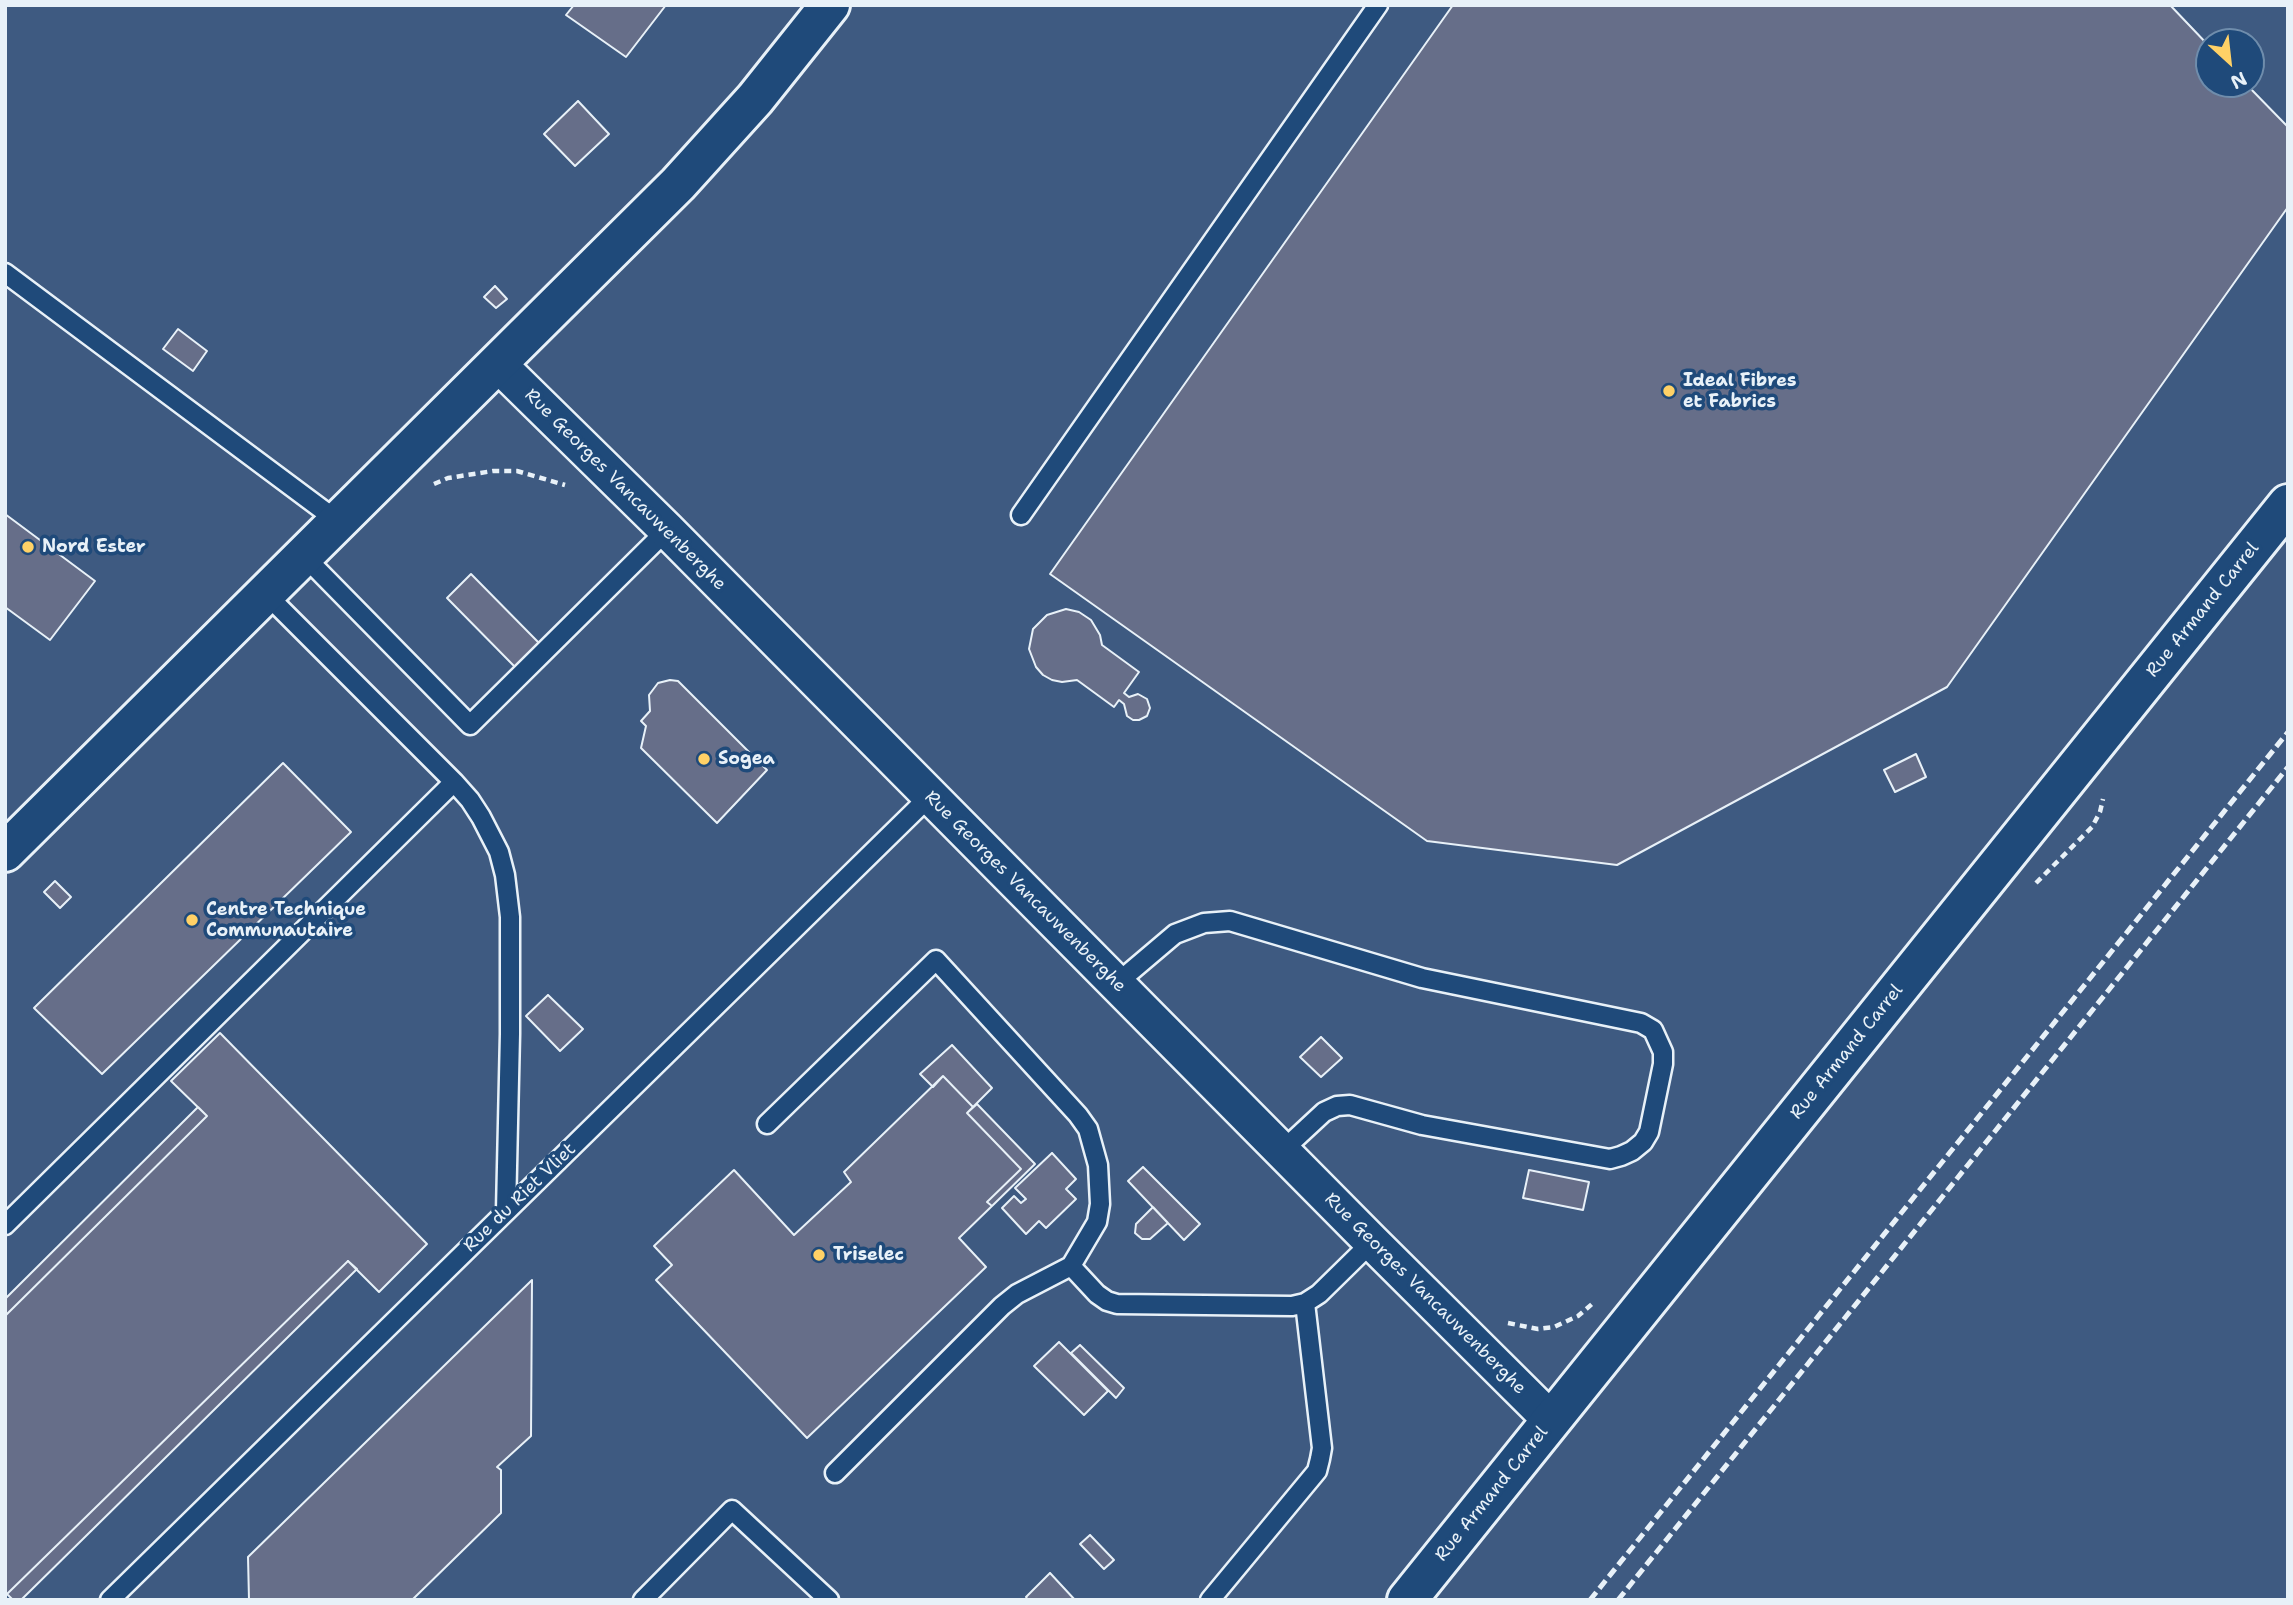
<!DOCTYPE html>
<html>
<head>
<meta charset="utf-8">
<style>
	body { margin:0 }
	#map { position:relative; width:2293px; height:1605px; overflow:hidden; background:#2d517d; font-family:"Shantell Sans",sans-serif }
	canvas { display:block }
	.frame { position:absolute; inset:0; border:7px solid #e8f1f8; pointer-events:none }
	.north { position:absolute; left:2195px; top:28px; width:70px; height:70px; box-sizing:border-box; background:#1f4a7a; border:2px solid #6f8dac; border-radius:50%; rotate:153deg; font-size:19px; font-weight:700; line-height:28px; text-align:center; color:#e8f1f8 }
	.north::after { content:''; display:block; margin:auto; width:24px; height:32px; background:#ffd166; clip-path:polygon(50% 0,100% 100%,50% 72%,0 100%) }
</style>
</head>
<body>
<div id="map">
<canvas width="2293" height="1605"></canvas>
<div class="frame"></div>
<div class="north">N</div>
</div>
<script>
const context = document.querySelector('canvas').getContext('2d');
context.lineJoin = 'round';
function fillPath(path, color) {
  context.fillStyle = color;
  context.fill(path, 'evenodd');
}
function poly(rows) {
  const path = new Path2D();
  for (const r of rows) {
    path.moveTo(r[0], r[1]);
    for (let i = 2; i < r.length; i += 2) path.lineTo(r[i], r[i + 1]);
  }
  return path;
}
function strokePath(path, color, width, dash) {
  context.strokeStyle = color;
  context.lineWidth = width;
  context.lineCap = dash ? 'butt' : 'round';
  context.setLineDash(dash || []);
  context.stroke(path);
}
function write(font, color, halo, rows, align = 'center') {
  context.font = font + ' "Shantell Sans",sans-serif';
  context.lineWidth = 7;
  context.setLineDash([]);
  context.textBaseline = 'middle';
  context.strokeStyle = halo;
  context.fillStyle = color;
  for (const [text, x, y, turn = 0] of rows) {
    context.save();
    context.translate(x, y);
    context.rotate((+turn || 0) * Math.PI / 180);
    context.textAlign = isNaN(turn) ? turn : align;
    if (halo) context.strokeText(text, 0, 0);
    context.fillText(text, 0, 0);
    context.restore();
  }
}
fillPath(poly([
	[5,5,2288,5,2288,1600,5,1600],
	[2209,42,2251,42,2251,84,2209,84]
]), '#3e5a81');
const building = poly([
	[574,5,666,5,626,57,566,15,574,5],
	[1453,5,2170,5,2209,46,2209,84,2246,84,2288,127,2288,207,1947,687,1617,865,1427,841,1050,574,1453,5],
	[578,101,609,134,575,166,544,134,578,101],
	[495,286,507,299,496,308,484,297,495,286],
	[178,329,207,351,193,371,163,349,178,329],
	[5,514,95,581,50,640,5,607,5,514],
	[471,574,539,643,515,667,447,598,471,574],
	[1066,609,1079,612,1091,620,1100,635,1102,645,1139,672,1124,693,1129,697,1138,694,1147,699,1150,708,1147,716,1139,720,1133,720,1127,716,1124,704,1119,700,1114,707,1077,680,1062,682,1052,680,1043,675,1036,667,1029,649,1033,629,1047,615,1066,609],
	[670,680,678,681,767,770,717,823,641,748,646,726,641,721,650,711,649,695,658,683,670,680],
	[1916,754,1926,777,1895,792,1884,770,1916,754],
	[283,763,351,832,102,1074,34,1008,283,763],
	[55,881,71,897,60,908,44,892,55,881],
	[548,995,583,1029,560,1051,526,1016,548,995],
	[220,1033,427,1244,379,1292,348,1261,7,1594,5,1592,5,1316,207,1116,171,1081,220,1033],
	[1321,1037,1342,1058,1321,1077,1300,1057,1321,1037],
	[952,1045,992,1088,973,1107,943,1076,933,1087,920,1074,952,1045],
	[943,1076,973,1107,967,1113,1021,1169,987,1202,992,1206,959,1238,986,1267,807,1438,656,1280,672,1265,654,1246,734,1170,794,1235,851,1182,844,1172,943,1076],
	[977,1104,1035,1164,992,1206,987,1202,1021,1169,967,1113,977,1104],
	[198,1107,207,1116,5,1316,5,1299,198,1107],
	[1052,1153,1076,1179,1066,1189,1076,1199,1046,1228,1039,1221,1026,1234,1002,1208,1014,1196,1021,1203,1026,1199,1015,1188,1052,1153],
	[1143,1167,1200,1224,1184,1240,1128,1181,1143,1167],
	[1529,1170,1589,1182,1583,1210,1523,1198,1529,1170],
	[1153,1207,1168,1223,1150,1239,1142,1239,1135,1233,1136,1224,1153,1207],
	[348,1261,357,1269,21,1600,13,1600,7,1594,348,1261],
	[532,1280,531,1436,497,1467,501,1470,501,1513,412,1600,249,1600,248,1557,532,1280],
	[1059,1342,1108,1391,1084,1415,1034,1366,1059,1342],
	[1080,1345,1124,1388,1116,1398,1071,1353,1080,1345],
	[1090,1535,1114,1560,1104,1569,1080,1544,1090,1535],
	[1050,1573,1075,1600,1028,1600,1026,1597,1050,1573]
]);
fillPath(building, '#666e89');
strokePath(building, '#e8f1f8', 2);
const service = poly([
	[5,273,339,522],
	[1021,515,1378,5],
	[304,556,470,725,667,530],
	[266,594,454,782,470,800,481,817,499,852,505,875,510,917,510,1034,506,1211],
	[1116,984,1175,934,1204,923,1230,921,1422,978,1641,1023,1653,1030,1663,1052,1663,1064,1649,1132,1643,1142,1632,1151,1621,1156,1610,1159,1422,1125,1350,1105,1337,1106,1324,1112,1282,1151],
	[767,1124,936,960,1078,1115,1088,1129,1098,1165,1100,1204,1097,1222,1071,1266,1097,1294,1107,1301,1117,1304,1292,1306,1305,1303,1319,1294,1372,1242],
	[5,1225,454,782],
	[835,1473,1002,1306,1017,1294,1071,1266],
	[110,1600,930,796],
	[643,1600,732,1510,829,1600],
	[1210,1600,1317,1471,1320,1459,1322,1448,1305,1303]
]);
const minor = poly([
	[498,364,667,530,1372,1242,1551,1420]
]);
const tertiary = poly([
	[5,852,678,184,755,99,830,5],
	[1407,1600,2288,504]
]);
strokePath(service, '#e8f1f8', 23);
strokePath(minor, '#e8f1f8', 40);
strokePath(tertiary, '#e8f1f8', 44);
strokePath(poly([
	[434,484,448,478,493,471,517,471,565,485],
	[2036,883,2092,827,2100,812,2103,799],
	[1508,1323,1538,1329,1554,1327,1578,1316,1592,1304]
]), '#e8f1f8', 4.5, [7, 5]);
strokePath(service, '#1f4a7a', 18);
strokePath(minor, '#1f4a7a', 35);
strokePath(tertiary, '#1f4a7a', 38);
strokePath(poly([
	[1590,1600,2288,732],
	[1618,1600,2288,767]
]), '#e8f1f8', 5, [10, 5]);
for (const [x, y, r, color] of [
	[1669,391,7,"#ffd166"],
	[28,547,7,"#ffd166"],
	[704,759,7,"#ffd166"],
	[192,920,7,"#ffd166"],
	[819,1255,7,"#ffd166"]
]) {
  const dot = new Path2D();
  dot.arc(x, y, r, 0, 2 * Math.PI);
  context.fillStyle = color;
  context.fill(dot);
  strokePath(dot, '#1f4a7a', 2.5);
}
write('bold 18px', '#e8f1f8', '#1f4a7a', [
	["Ideal Fibres",1683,381],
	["et Fabrics",1683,402],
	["Nord Ester",42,547],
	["Sogea",718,759],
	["Centre Technique",206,910],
	["Communautaire",206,931],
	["Triselec",833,1255]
], 'left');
write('18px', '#e8f1f8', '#1f4a7a', [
	["Rue Georges Vancauwenberghe",625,490,45],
	["Rue Armand Carrel",2203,610,-51],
	["Rue Georges Vancauwenberghe",1025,892,45],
	["Rue Armand Carrel",1847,1052,-51],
	["Rue du Riet Vliet",520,1198,-44],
	["Rue Georges Vancauwenberghe",1425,1294,45],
	["Rue Armand Carrel",1492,1494,-51]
]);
</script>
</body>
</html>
